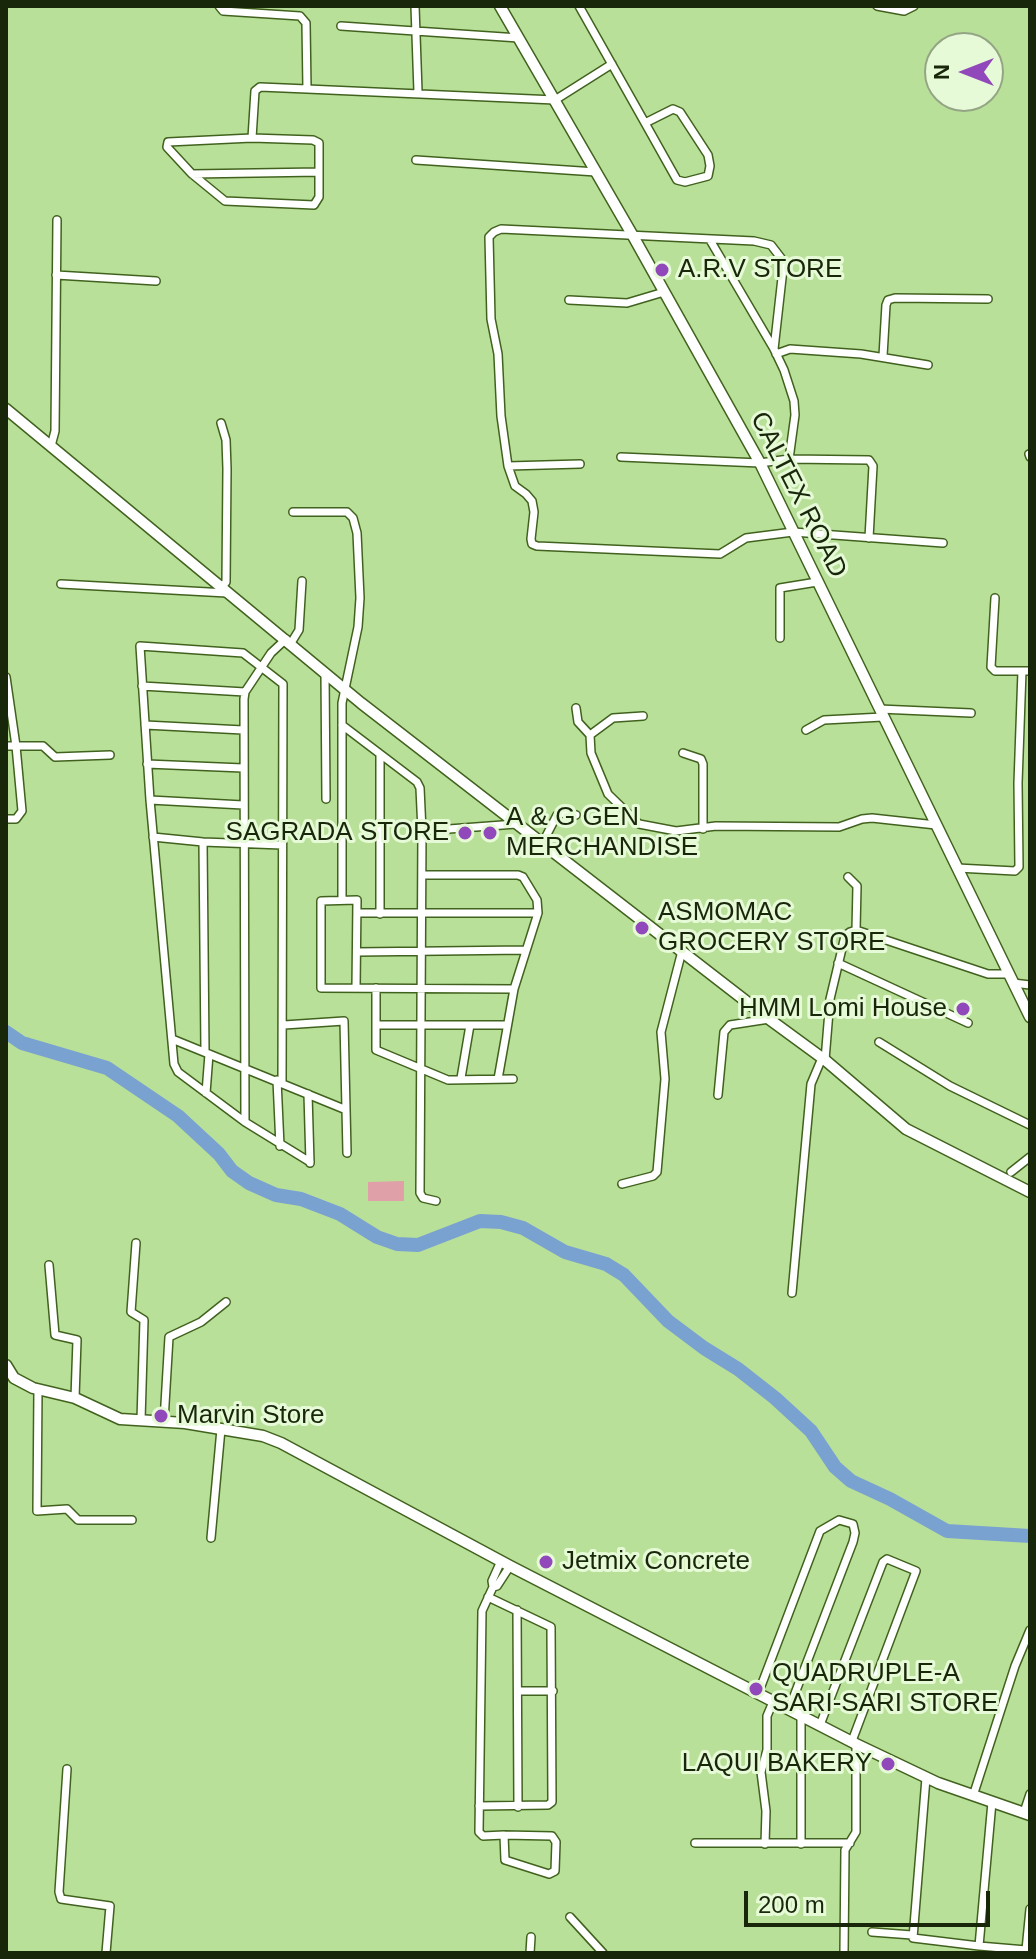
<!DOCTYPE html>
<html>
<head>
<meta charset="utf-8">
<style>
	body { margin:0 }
	#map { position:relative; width:1036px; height:1959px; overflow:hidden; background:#b9e099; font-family:Helvetica,sans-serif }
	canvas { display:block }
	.frame { position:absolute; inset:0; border:8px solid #18260a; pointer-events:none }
	.north { position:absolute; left:924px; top:32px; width:80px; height:80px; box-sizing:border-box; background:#e6fad7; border:2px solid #94a585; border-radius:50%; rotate:270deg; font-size:22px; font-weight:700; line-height:32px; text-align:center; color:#18260a }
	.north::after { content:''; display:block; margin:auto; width:28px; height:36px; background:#9148ba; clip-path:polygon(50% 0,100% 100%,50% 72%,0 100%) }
	.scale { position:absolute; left:744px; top:1891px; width:246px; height:36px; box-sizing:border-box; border:4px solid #18260a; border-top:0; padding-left:10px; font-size:24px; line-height:28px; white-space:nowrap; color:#18260a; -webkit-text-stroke:6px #e6fad7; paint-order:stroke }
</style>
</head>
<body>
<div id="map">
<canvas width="1036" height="1959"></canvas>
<div class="frame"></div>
<div class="north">N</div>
<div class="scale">200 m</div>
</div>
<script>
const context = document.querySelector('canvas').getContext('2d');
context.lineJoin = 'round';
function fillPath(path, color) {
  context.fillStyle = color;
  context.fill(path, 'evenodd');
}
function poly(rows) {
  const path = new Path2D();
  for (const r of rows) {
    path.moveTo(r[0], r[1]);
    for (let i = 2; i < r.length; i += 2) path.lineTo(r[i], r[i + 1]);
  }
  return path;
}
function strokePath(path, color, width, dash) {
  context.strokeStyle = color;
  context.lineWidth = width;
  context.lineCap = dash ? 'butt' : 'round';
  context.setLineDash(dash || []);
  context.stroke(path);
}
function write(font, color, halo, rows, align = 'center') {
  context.font = font + ' Helvetica,sans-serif';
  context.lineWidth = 6;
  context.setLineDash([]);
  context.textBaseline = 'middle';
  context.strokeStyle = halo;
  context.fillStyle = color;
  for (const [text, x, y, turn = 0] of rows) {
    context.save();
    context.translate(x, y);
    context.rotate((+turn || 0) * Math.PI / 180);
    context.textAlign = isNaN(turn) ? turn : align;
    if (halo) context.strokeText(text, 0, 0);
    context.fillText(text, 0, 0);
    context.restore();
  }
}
fillPath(poly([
	[404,1181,404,1201,368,1201,368,1182]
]), '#dfa0a7');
strokePath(poly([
	[6,1032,22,1043,107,1068,178,1116,219,1154,232,1171,249,1183,276,1195,301,1199,340,1214,377,1237,397,1244,418,1245,480,1221,501,1222,523,1228,565,1252,606,1264,624,1275,668,1321,704,1348,738,1369,775,1398,811,1431,835,1467,851,1481,890,1499,947,1531,1030,1536]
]), '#7aa2d0', 14);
const street = poly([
	[219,6,223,11,300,16,306,23,307,89,260,87,255,91,252,138],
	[415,6,418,92],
	[579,6,645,123,677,180,685,182,708,176,710,166,708,155,680,112,673,109,645,123],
	[877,6,904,11,914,6],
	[341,26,519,38],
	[307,89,555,100,612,64],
	[416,160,596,172],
	[192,174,225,201,314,205,319,197,319,143,313,140,252,138,168,142,167,147,192,174,319,172],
	[710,240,774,349,784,370,794,401,795,415,789,459],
	[56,275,156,281],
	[569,300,627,303,664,292],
	[776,354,790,349,861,354,928,365],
	[883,356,886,305,888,300,895,298,988,299],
	[221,423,226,440,227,469,226,582,221,588],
	[51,446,55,431,57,220],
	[1029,454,1030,457],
	[621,457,760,463,789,459,869,460,873,466,869,538],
	[580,464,508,466,501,416,498,354,491,319,489,237,494,232,501,229,754,241,771,245,781,258,783,269,774,349],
	[508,466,515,486,526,494,532,501,534,512,531,539,532,544,537,546,720,554,746,538,793,532,943,543],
	[293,512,347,512,353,518,357,533,360,598,358,627,342,703,342,900],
	[61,584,227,593],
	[995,598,991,667,995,671,1022,671],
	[780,638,780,588,817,582],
	[291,643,299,630,302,581],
	[325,672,326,799],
	[6,677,16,746,6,746],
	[142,686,245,692],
	[576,708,578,722,590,735,591,753,608,794,639,824,676,831,716,826,839,827,862,819,872,818,936,825],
	[879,709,971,713],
	[145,725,243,730],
	[342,725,417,782,420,788,422,831,420,1193,423,1198,436,1201],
	[806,730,824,720,883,717],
	[590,735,613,718,643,716],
	[683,753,701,759,703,764,703,829],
	[380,756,380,914],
	[147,764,243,768],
	[150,800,243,805],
	[6,819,16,819,22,811,16,746,43,746,55,757,110,755],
	[422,831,516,824],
	[153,837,203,842,282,845],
	[203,842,205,1052],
	[542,844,557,815,564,813,576,815],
	[957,868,1015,871,1019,867,1018,783,1022,671,1030,671],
	[422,875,518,875,523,877,537,900,538,913,514,989,498,1079],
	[848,877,857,886,856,930],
	[357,913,538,913],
	[357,952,525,950],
	[838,963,968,1023],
	[1013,983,1030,985],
	[356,988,357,900,321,901,321,988,514,989],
	[376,988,376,1050,448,1080,513,1079],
	[284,1025,344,1021,347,1153],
	[376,1025,507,1025],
	[172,1039,344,1109],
	[879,1042,950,1086,1030,1125],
	[825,1060,830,999,845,936,850,932,856,930,988,974,1009,974],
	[461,1078,470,1025],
	[277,1080,280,1146],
	[282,1082,283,684,243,653,140,646,150,800,174,1064,178,1072,245,1122,310,1162],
	[206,1093,209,1054],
	[308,1094,310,1163],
	[718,1095,724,1032,730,1025,769,1019],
	[245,1122,244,699,245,692,271,653,286,639],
	[1011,1172,1030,1157],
	[622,1184,653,1176,657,1172,665,1079,661,1032,682,951],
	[136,1243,131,1312,144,1320,141,1420],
	[49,1265,55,1335,77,1340,75,1398],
	[792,1293,811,1084,822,1058],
	[38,1389,37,1511,67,1509,78,1520,132,1520],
	[164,1421,169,1337,201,1322,226,1302],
	[211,1538,221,1429],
	[493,1587,492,1581,501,1561],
	[517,1610,518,1807],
	[518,1691,553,1691],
	[758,1694,820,1531,839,1520,853,1524,855,1533,853,1542,789,1709],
	[801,1715,801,1844],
	[820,1725,883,1562,887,1559,916,1571,852,1741],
	[67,1769,59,1892,61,1899,110,1906,106,1953],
	[926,1778,913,1938,979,1946],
	[973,1796,1015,1666,1030,1630],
	[992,1802,979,1946,1026,1950,1030,1909],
	[479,1806,548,1805,552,1802,551,1627,488,1597],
	[1024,1812,1030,1794],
	[504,1835,505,1860,549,1874,555,1871,556,1842,552,1836,504,1835,483,1836,479,1832,482,1611,493,1587,497,1586,510,1566],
	[695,1843,850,1843],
	[765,1844,766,1811,761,1772,767,1750,767,1716,773,1702],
	[570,1917,603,1953],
	[872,1932,912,1935],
	[530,1953,531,1937],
	[844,1953,845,1850,856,1832,856,1744]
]);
const secondary = poly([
	[500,6,633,236,760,463,1030,1017],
	[6,409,361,703,769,1019,825,1060,906,1129,1030,1192],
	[6,1365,14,1378,33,1388,75,1398,120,1419,185,1423,263,1436,281,1443,510,1566,856,1744,938,1783,1030,1815]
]);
strokePath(street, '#41621e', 10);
strokePath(secondary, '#41621e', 13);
strokePath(street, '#fff', 7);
strokePath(secondary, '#fff', 10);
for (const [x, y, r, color] of [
	[662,270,8,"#9148ba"],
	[465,833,8,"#9148ba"],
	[490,833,8,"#9148ba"],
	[642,928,8,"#9148ba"],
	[963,1009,8,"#9148ba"],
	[161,1416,8,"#9148ba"],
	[546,1562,8,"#9148ba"],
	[756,1689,8,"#9148ba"],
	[888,1764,8,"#9148ba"]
]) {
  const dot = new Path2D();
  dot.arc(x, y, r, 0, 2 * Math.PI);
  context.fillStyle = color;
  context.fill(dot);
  strokePath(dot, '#e6fad7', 3);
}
write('26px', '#18260a', '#e6fad7', [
	["A.R.V STORE",678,270],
	["A & G GEN",506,818],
	["MERCHANDISE",506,848],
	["SAGRADA STORE",449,833,"right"],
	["ASMOMAC",658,913],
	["GROCERY STORE",658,943],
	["HMM Lomi House",947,1009,"right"],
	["Marvin Store",177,1416],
	["Jetmix Concrete",562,1562],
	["QUADRUPLE-A",772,1674],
	["SARI-SARI STORE",772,1704],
	["LAQUI BAKERY",872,1764,"right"]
], 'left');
write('26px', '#18260a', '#e6fad7', [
	["CALTEX ROAD",798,495,63]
]);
</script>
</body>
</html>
